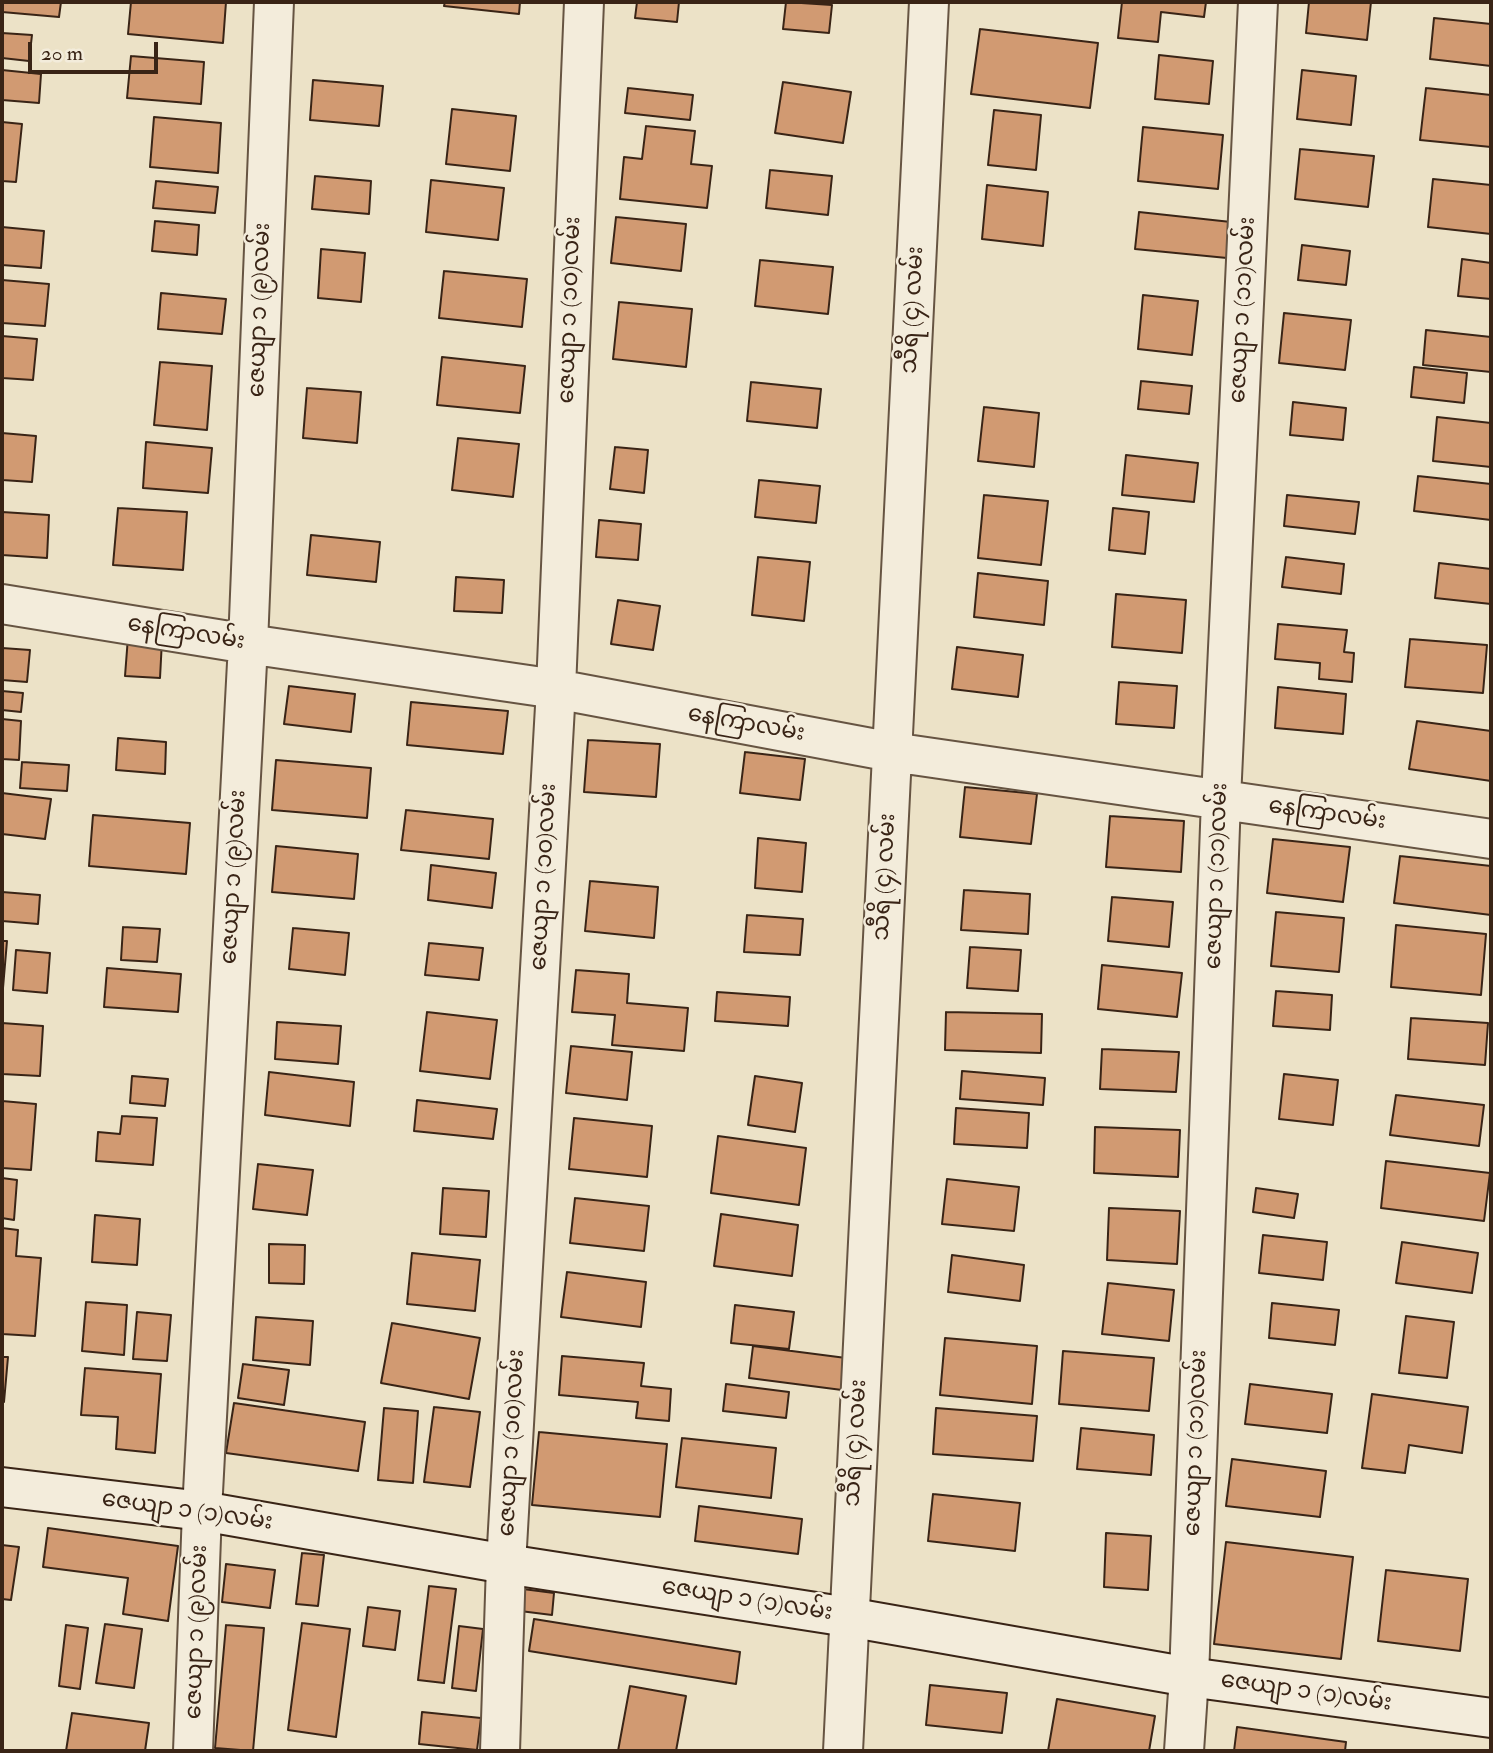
<!DOCTYPE html>
<html>
<head>
<meta charset="utf-8">
<style>
	body { margin:0 }
	#map { position:relative; width:1493px; height:1753px; overflow:hidden; background:#ece2c7; font-family:"IM FELL Double Pica",serif }
	canvas { display:block }
	.frame { position:absolute; inset:0; border:4px solid #392416; pointer-events:none }
	.scale { position:absolute; left:28px; top:42px; width:130px; height:32px; box-sizing:border-box; border:4px solid #392416; border-top:0; padding-left:9px; font-size:21px; line-height:24px; white-space:nowrap; color:#392416; -webkit-text-stroke:5px #f3ecdb; paint-order:stroke }
</style>
</head>
<body>
<div id="map">
<canvas width="1493" height="1753"></canvas>
<div class="frame"></div>
<div class="scale">20 m</div>
</div>
<script>
const context = document.querySelector('canvas').getContext('2d');
context.lineJoin = 'round';
function fillPath(path, color) {
  context.fillStyle = color;
  context.fill(path, 'evenodd');
}
function poly(rows) {
  const path = new Path2D();
  for (const r of rows) {
    path.moveTo(r[0], r[1]);
    for (let i = 2; i < r.length; i += 2) path.lineTo(r[i], r[i + 1]);
  }
  return path;
}
function strokePath(path, color, width, dash) {
  context.strokeStyle = color;
  context.lineWidth = width;
  context.lineCap = dash ? 'butt' : 'round';
  context.setLineDash(dash || []);
  context.stroke(path);
}
function write(font, color, halo, rows, align = 'center') {
  context.font = font + ' "IM FELL Double Pica","Noto Sans Myanmar",serif';
  context.lineWidth = 5;
  context.setLineDash([]);
  context.textBaseline = 'middle';
  context.strokeStyle = halo;
  context.fillStyle = color;
  for (const [text, x, y, turn = 0] of rows) {
    context.save();
    context.translate(x, y);
    context.rotate((+turn || 0) * Math.PI / 180);
    context.textAlign = isNaN(turn) ? turn : align;
    if (halo) context.strokeText(text, 0, 0);
    context.fillText(text, 0, 0);
    context.restore();
  }
}
const building = poly([
	[2,2,61,2,59,17,2,12,2,2],
	[131,2,226,2,223,43,128,34,131,2],
	[445,2,520,2,519,14,444,6,445,2],
	[637,2,679,2,677,22,635,18,637,2],
	[786,2,832,5,829,33,783,29,786,2],
	[1122,2,1206,2,1204,17,1161,12,1158,42,1118,38,1122,2],
	[1309,2,1371,2,1367,40,1306,33,1309,2],
	[1434,18,1491,24,1491,66,1430,59,1434,18],
	[980,29,1098,43,1090,108,971,94,980,29],
	[2,33,32,35,29,61,2,58,2,33],
	[1159,55,1213,61,1209,104,1155,99,1159,55],
	[131,56,204,62,201,104,127,98,131,56],
	[2,70,41,74,39,103,2,100,2,70],
	[1302,70,1356,76,1351,125,1297,119,1302,70],
	[313,80,383,86,379,126,310,120,313,80],
	[783,82,851,92,843,143,775,133,783,82],
	[628,88,693,95,690,120,625,113,628,88],
	[1426,88,1491,95,1491,147,1420,140,1426,88],
	[452,109,516,116,510,171,446,164,452,109],
	[994,110,1041,115,1036,170,988,165,994,110],
	[154,117,221,123,218,173,150,167,154,117],
	[2,122,22,124,16,182,2,181,2,122],
	[646,126,695,131,691,164,712,166,707,208,620,199,624,157,642,159,646,126],
	[1143,127,1223,135,1218,189,1138,181,1143,127],
	[1300,149,1374,156,1368,207,1295,199,1300,149],
	[770,170,832,176,828,215,766,208,770,170],
	[315,176,371,181,369,214,312,209,315,176],
	[1433,179,1491,185,1491,234,1428,227,1433,179],
	[431,180,504,188,498,240,426,232,431,180],
	[156,181,218,187,215,213,153,208,156,181],
	[987,185,1048,192,1043,246,982,239,987,185],
	[1139,212,1231,222,1227,258,1135,249,1139,212],
	[616,217,686,224,681,271,611,263,616,217],
	[155,221,199,225,197,255,152,251,155,221],
	[2,227,44,231,41,268,2,265,2,227],
	[1302,245,1350,251,1346,285,1298,280,1302,245],
	[321,249,365,253,361,302,318,298,321,249],
	[1462,259,1491,263,1491,299,1458,296,1462,259],
	[760,260,833,267,828,314,755,306,760,260],
	[444,271,527,279,522,327,439,318,444,271],
	[2,280,49,284,45,326,2,323,2,280],
	[161,293,226,299,222,334,158,329,161,293],
	[1143,295,1198,301,1192,355,1138,349,1143,295],
	[619,302,692,309,686,367,613,359,619,302],
	[1284,313,1351,320,1345,370,1279,363,1284,313],
	[1426,330,1491,337,1491,372,1423,365,1426,330],
	[2,336,37,339,33,380,2,378,2,336],
	[442,357,525,366,520,413,437,405,442,357],
	[160,362,212,366,207,430,154,425,160,362],
	[1414,367,1467,373,1464,403,1411,397,1414,367],
	[1141,381,1192,386,1189,414,1138,409,1141,381],
	[751,382,821,389,817,428,747,421,751,382],
	[307,388,361,392,357,443,303,438,307,388],
	[1293,402,1346,408,1343,440,1290,435,1293,402],
	[984,407,1039,413,1034,467,978,461,984,407],
	[1437,417,1491,423,1491,467,1433,461,1437,417],
	[2,433,36,436,32,482,2,480,2,433],
	[458,438,519,444,513,497,452,490,458,438],
	[146,442,212,448,208,493,143,488,146,442],
	[615,447,648,450,644,493,610,489,615,447],
	[1126,455,1198,463,1194,502,1122,495,1126,455],
	[1418,476,1491,484,1491,520,1414,511,1418,476],
	[759,480,820,486,816,523,755,517,759,480],
	[984,495,1048,501,1041,565,978,558,984,495],
	[1287,495,1359,502,1355,534,1284,526,1287,495],
	[118,508,187,512,183,570,113,565,118,508],
	[1113,508,1149,512,1145,554,1109,550,1113,508],
	[2,512,49,515,47,558,2,555,2,512],
	[599,520,641,524,638,560,596,557,599,520],
	[311,535,380,542,376,582,307,575,311,535],
	[758,557,810,562,804,621,752,615,758,557],
	[1286,557,1344,564,1341,594,1282,587,1286,557],
	[1439,563,1491,569,1491,604,1435,598,1439,563],
	[978,573,1048,581,1044,625,974,617,978,573],
	[456,577,504,580,502,613,454,611,456,577],
	[1116,594,1186,600,1182,653,1112,647,1116,594],
	[618,600,660,606,653,650,611,644,618,600],
	[1278,624,1347,630,1344,652,1354,653,1352,682,1319,679,1320,663,1275,659,1278,624],
	[128,637,162,640,160,678,125,676,128,637],
	[1410,639,1487,645,1483,693,1405,687,1410,639],
	[957,647,1023,655,1018,697,952,689,957,647],
	[2,648,30,650,27,682,2,680,2,648],
	[1119,682,1177,686,1174,728,1116,724,1119,682],
	[289,686,355,694,351,732,284,724,289,686],
	[1278,687,1346,694,1343,734,1275,728,1278,687],
	[2,691,23,693,21,712,2,710,2,691],
	[411,702,508,711,503,754,407,745,411,702],
	[2,719,21,721,19,760,2,759,2,719],
	[1417,721,1491,731,1491,781,1409,769,1417,721],
	[118,738,166,742,165,774,116,770,118,738],
	[588,740,660,744,656,797,584,792,588,740],
	[745,752,805,759,800,800,740,793,745,752],
	[276,760,371,768,367,818,272,810,276,760],
	[22,762,69,765,67,791,20,788,22,762],
	[965,787,1037,794,1031,844,960,837,965,787],
	[2,793,51,799,45,839,2,834,2,793],
	[406,810,493,819,489,859,401,850,406,810],
	[93,815,190,823,186,874,89,866,93,815],
	[1110,816,1184,821,1181,872,1106,867,1110,816],
	[758,838,806,843,802,892,755,888,758,838],
	[1273,839,1350,847,1343,902,1267,893,1273,839],
	[276,846,358,854,354,899,272,892,276,846],
	[1400,856,1491,866,1491,915,1394,903,1400,856],
	[431,865,496,873,492,908,428,900,431,865],
	[590,881,658,887,654,938,585,931,590,881],
	[964,890,1030,894,1028,934,961,930,964,890],
	[2,892,40,895,38,924,2,921,2,892],
	[1112,897,1173,902,1169,947,1108,941,1112,897],
	[1276,912,1344,918,1339,972,1271,966,1276,912],
	[747,915,803,919,800,955,744,952,747,915],
	[1396,925,1486,934,1481,995,1391,987,1396,925],
	[123,927,160,929,157,962,121,960,123,927],
	[293,928,349,933,345,975,289,969,293,928],
	[2,941,7,941,3,988,2,988,2,941],
	[429,943,483,948,479,980,425,975,429,943],
	[970,947,1021,950,1018,991,967,988,970,947],
	[16,950,50,953,47,993,13,990,16,950],
	[1102,965,1182,973,1177,1017,1098,1009,1102,965],
	[107,968,181,974,178,1012,104,1007,107,968],
	[576,970,629,974,627,1003,688,1008,684,1051,612,1045,615,1015,572,1012,576,970],
	[1276,991,1332,995,1330,1030,1273,1026,1276,991],
	[717,992,790,997,788,1026,715,1021,717,992],
	[427,1012,497,1020,490,1079,420,1071,427,1012],
	[946,1012,1042,1014,1041,1053,945,1050,946,1012],
	[1411,1018,1488,1023,1485,1065,1408,1059,1411,1018],
	[277,1022,341,1026,338,1064,275,1059,277,1022],
	[2,1023,43,1026,40,1076,2,1074,2,1023],
	[571,1046,632,1052,627,1100,566,1093,571,1046],
	[1102,1049,1179,1052,1176,1092,1100,1089,1102,1049],
	[962,1071,1045,1078,1043,1105,960,1099,962,1071],
	[269,1072,354,1082,350,1126,265,1115,269,1072],
	[1284,1074,1338,1080,1333,1125,1279,1119,1284,1074],
	[132,1076,168,1079,165,1106,130,1103,132,1076],
	[755,1076,802,1083,795,1132,748,1125,755,1076],
	[1396,1095,1484,1105,1479,1146,1390,1135,1396,1095],
	[417,1100,497,1109,493,1139,414,1131,417,1100],
	[2,1101,36,1104,31,1170,2,1168,2,1101],
	[956,1108,1029,1113,1027,1148,954,1144,956,1108],
	[122,1116,157,1118,153,1165,96,1161,98,1132,120,1134,122,1116],
	[574,1118,652,1126,647,1177,569,1169,574,1118],
	[1095,1127,1180,1130,1178,1177,1094,1173,1095,1127],
	[718,1136,806,1148,799,1205,711,1193,718,1136],
	[1386,1161,1490,1173,1484,1221,1381,1208,1386,1161],
	[258,1164,313,1170,307,1215,253,1209,258,1164],
	[2,1178,17,1180,14,1220,2,1218,2,1178],
	[947,1179,1019,1187,1014,1231,942,1224,947,1179],
	[443,1188,489,1191,486,1237,440,1234,443,1188],
	[1256,1188,1298,1194,1294,1218,1253,1212,1256,1188],
	[575,1198,649,1206,644,1251,570,1243,575,1198],
	[1109,1208,1180,1211,1177,1264,1107,1260,1109,1208],
	[721,1214,798,1225,792,1276,714,1266,721,1214],
	[95,1215,140,1219,137,1265,92,1262,95,1215],
	[2,1228,18,1230,16,1256,41,1258,35,1336,2,1334,2,1228],
	[1263,1235,1327,1242,1323,1280,1259,1273,1263,1235],
	[1402,1242,1478,1253,1472,1293,1396,1283,1402,1242],
	[269,1244,305,1245,304,1284,269,1283,269,1244],
	[412,1253,480,1260,475,1311,407,1304,412,1253],
	[952,1255,1024,1265,1020,1301,948,1292,952,1255],
	[567,1272,646,1282,641,1327,561,1317,567,1272],
	[1108,1283,1174,1290,1169,1341,1102,1334,1108,1283],
	[86,1302,127,1305,124,1355,82,1351,86,1302],
	[1272,1303,1339,1310,1335,1345,1269,1338,1272,1303],
	[735,1305,794,1312,789,1349,731,1343,735,1305],
	[137,1312,171,1315,167,1361,133,1359,137,1312],
	[1406,1316,1454,1322,1447,1378,1399,1373,1406,1316],
	[256,1317,313,1321,310,1365,253,1360,256,1317],
	[392,1323,480,1338,469,1399,381,1383,392,1323],
	[945,1338,1037,1346,1032,1404,940,1395,945,1338],
	[753,1346,846,1358,842,1390,749,1378,753,1346],
	[1063,1351,1154,1358,1149,1411,1059,1404,1063,1351],
	[562,1356,644,1363,641,1386,671,1389,669,1421,636,1418,638,1402,559,1395,562,1356],
	[2,1357,8,1357,4,1402,2,1401,2,1357],
	[243,1364,289,1370,284,1405,238,1398,243,1364],
	[85,1368,161,1374,155,1453,116,1449,118,1417,81,1415,85,1368],
	[726,1384,789,1392,786,1418,723,1411,726,1384],
	[1250,1384,1332,1394,1327,1433,1245,1424,1250,1384],
	[1372,1394,1468,1407,1462,1453,1409,1445,1405,1473,1362,1468,1372,1394],
	[234,1403,365,1422,358,1471,226,1453,234,1403],
	[434,1407,480,1412,470,1487,424,1482,434,1407],
	[384,1408,418,1411,413,1483,378,1480,384,1408],
	[936,1408,1037,1416,1033,1461,933,1454,936,1408],
	[1081,1428,1154,1435,1151,1475,1077,1469,1081,1428],
	[539,1432,667,1444,660,1517,532,1505,539,1432],
	[682,1438,776,1448,771,1498,676,1487,682,1438],
	[1232,1459,1326,1471,1320,1517,1226,1506,1232,1459],
	[933,1494,1020,1503,1015,1551,928,1541,933,1494],
	[699,1506,802,1519,798,1554,695,1541,699,1506],
	[48,1528,178,1546,168,1621,123,1614,128,1578,43,1567,48,1528],
	[1106,1533,1151,1536,1148,1590,1104,1587,1106,1533],
	[1226,1542,1353,1557,1341,1659,1214,1644,1226,1542],
	[2,1545,19,1547,11,1600,2,1599,2,1545],
	[302,1553,324,1555,318,1606,296,1604,302,1553],
	[226,1564,275,1570,270,1608,222,1602,226,1564],
	[1386,1570,1468,1579,1460,1651,1378,1641,1386,1570],
	[429,1586,456,1589,444,1683,418,1680,429,1586],
	[523,1589,554,1593,552,1615,520,1611,523,1589],
	[368,1607,400,1611,395,1650,363,1646,368,1607],
	[534,1619,740,1652,736,1684,529,1651,534,1619],
	[302,1623,350,1629,336,1737,288,1730,302,1623],
	[105,1624,142,1629,134,1688,96,1683,105,1624],
	[66,1625,88,1628,80,1689,59,1686,66,1625],
	[226,1625,264,1628,253,1751,215,1748,226,1625],
	[459,1626,483,1629,476,1691,452,1688,459,1626],
	[930,1685,1007,1693,1002,1733,926,1725,930,1685],
	[630,1686,686,1696,676,1751,618,1751,630,1686],
	[1057,1699,1155,1716,1149,1751,1048,1751,1057,1699],
	[422,1712,481,1718,477,1750,419,1744,422,1712],
	[72,1713,149,1723,145,1751,66,1751,72,1713],
	[1237,1727,1346,1742,1345,1751,1234,1751,1237,1727]
]);
fillPath(building, '#d19a72');
strokePath(building, '#392416', 2);
const street = poly([
	[2,604,248,644,556,689,892,752,1491,839],
	[193,1751,202,1511,248,644,274,2],
	[500,1751,506,1564,556,689,584,2],
	[843,1751,929,2],
	[1184,1751,1189,1677,1221,799,1258,2]
]);
const secondary = poly([
	[2,1487,202,1511,506,1564,848,1617,1189,1677,1491,1718]
]);
strokePath(street, '#665442', 42);
strokePath(secondary, '#392416', 42);
strokePath(street, '#f3ecdb', 38);
strokePath(secondary, '#f3ecdb', 38);
write('23px', '#392416', '#f3ecdb', [
	["ဇေယျာ ၁ (၉)လမ်း",261,310,-88],
	["ဇေယျာ ၁ (၁၀)လမ်း",571,310,-88],
	["သီရိ (၄) လမ်း",914,310,-87],
	["ဇေယျာ ၁ (၁၁)လမ်း",1244,310,-87],
	["နေကြာလမ်း",186,634,9],
	["နေကြာလမ်း",746,725,10],
	["နေကြာလမ်း",1327,815,8],
	["ဇေယျာ ၁ (၁၁)လမ်း",1218,876,-88],
	["ဇေယျာ ၁ (၉)လမ်း",235,877,-87],
	["ဇေယျာ ၁ (၁၀)လမ်း",545,877,-87],
	["သီရိ (၄) လမ်း",886,877,-87],
	["ဇေယျာ ၁ (၁၀)လမ်း",513,1443,-87],
	["သီရိ (၄) လမ်း",857,1443,-87],
	["ဇေယျာ ၁ (၁၁)လမ်း",1197,1443,-88],
	["ဇေယျာ ၁ (၁)လမ်း",187,1512,8],
	["ဇေယျာ ၁ (၁)လမ်း",747,1601,9],
	["ဇေယျာ ၁ (၉)လမ်း",198,1632,-88],
	["ဇေယျာ ၁ (၁)လမ်း",1306,1693,8]
]);
</script>
</body>
</html>
